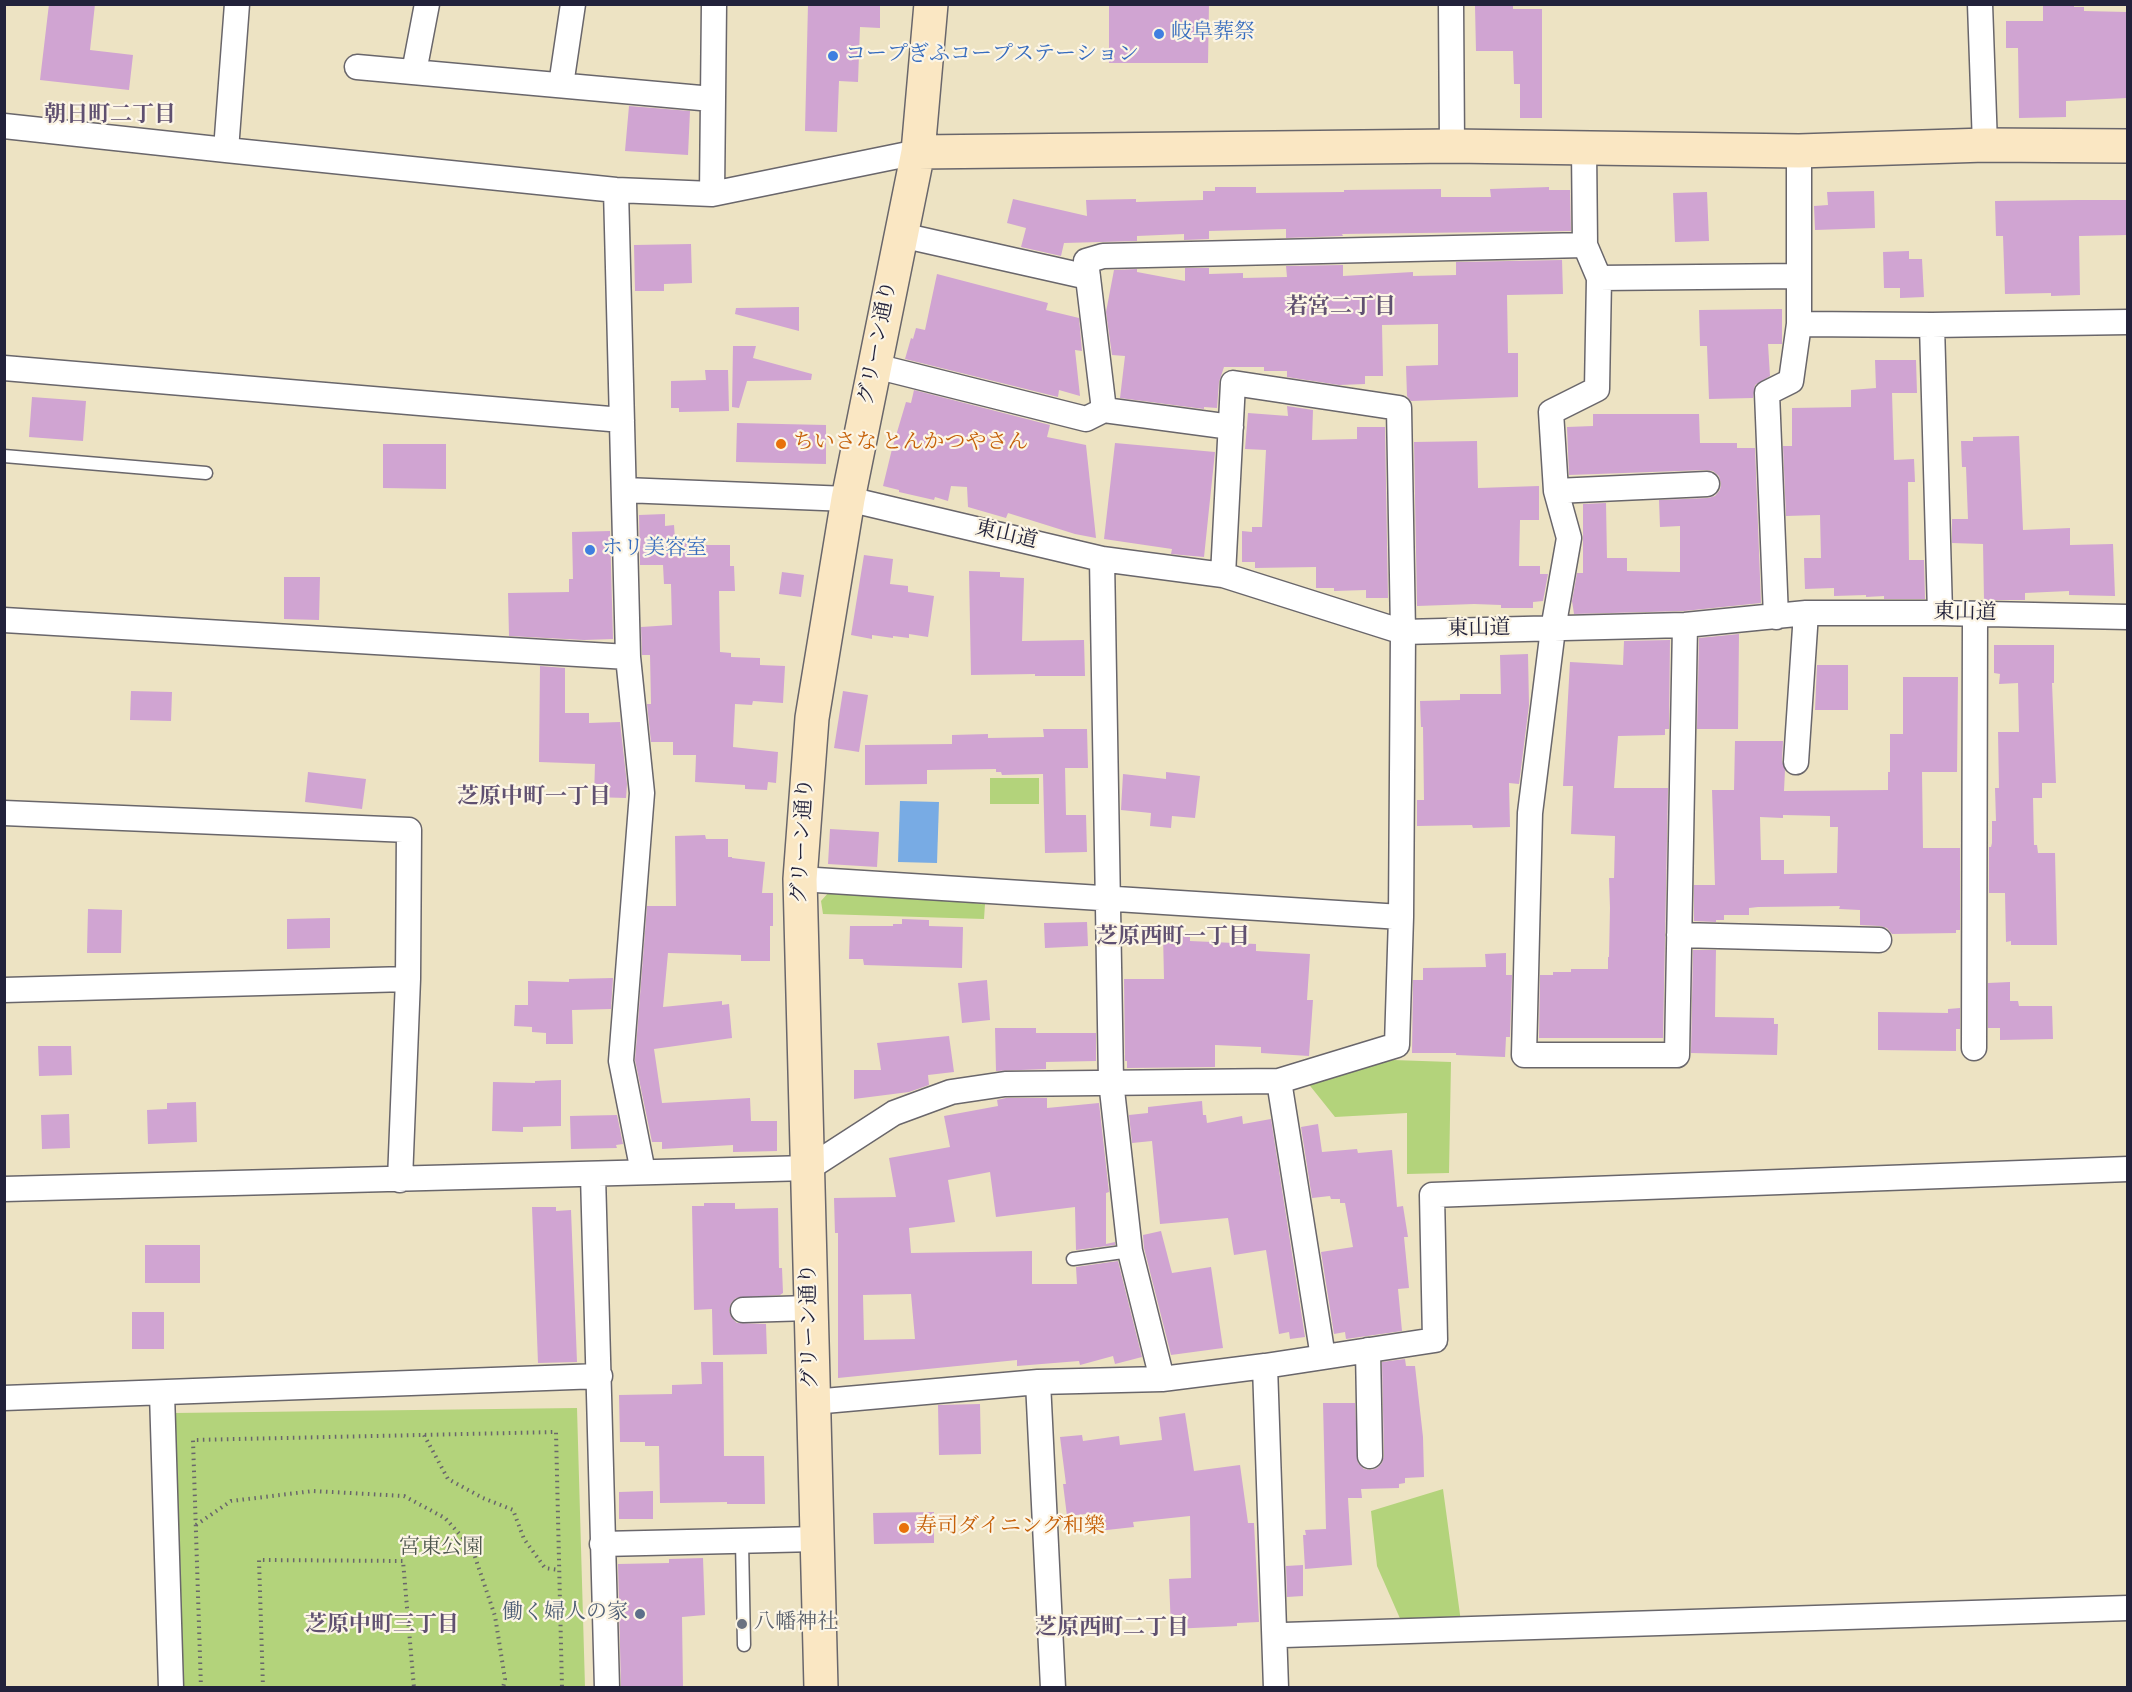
<!DOCTYPE html>
<html>
<head>
<meta charset="utf-8">
<style>
	body { margin:0 }
	#map { position:relative; width:2132px; height:1692px; overflow:hidden; background:#ede3c3; font-family:"IM FELL English",serif }
	canvas { display:block }
	.frame { position:absolute; inset:0; border:6px solid #22223b; pointer-events:none }
</style>
</head>
<body>
<div id="map">
<canvas width="2132" height="1692"></canvas>
<div class="frame"></div>
</div>
<script>
const context = document.querySelector('canvas').getContext('2d');
context.lineJoin = 'round';
function fillPath(path, color) {
  context.fillStyle = color;
  context.fill(path, 'evenodd');
}
function poly(rows) {
  const path = new Path2D();
  for (const r of rows) {
    path.moveTo(r[0], r[1]);
    for (let i = 2; i < r.length; i += 2) path.lineTo(r[i], r[i + 1]);
  }
  return path;
}
function strokePath(path, color, width, dash) {
  context.strokeStyle = color;
  context.lineWidth = width;
  context.lineCap = dash ? 'butt' : 'round';
  context.setLineDash(dash || []);
  context.stroke(path);
}
function write(font, color, halo, rows, align = 'center') {
  context.font = font + ' "IM FELL English","Noto Serif JP",serif';
  context.lineWidth = 4.5;
  context.setLineDash([]);
  context.textBaseline = 'middle';
  context.strokeStyle = halo;
  context.fillStyle = color;
  for (const [text, x, y, turn = 0] of rows) {
    context.save();
    context.translate(x, y);
    context.rotate((+turn || 0) * Math.PI / 180);
    context.textAlign = isNaN(turn) ? turn : align;
    if (halo) context.strokeText(text, 0, 0);
    context.fillText(text, 0, 0);
    context.restore();
  }
}
fillPath(poly([
	[990,778,1039,778,1039,804,990,804],
	[829,892,985,904,984,919,823,914,821,901],
	[1393,1060,1451,1062,1449,1173,1407,1174,1407,1113,1335,1117,1307,1082],
	[577,1408,585,1687,183,1687,174,1413],
	[1443,1489,1461,1622,1402,1623,1377,1566,1371,1511]
]), '#b3d37b');
fillPath(poly([
	[900,801,939,802,937,863,898,862]
]), '#78abe4');
fillPath(poly([
	[49,4,95,4,90,50,133,55,129,90,40,80],
	[808,4,880,4,880,28,860,27,858,82,839,81,837,132,805,131],
	[1109,4,1209,4,1208,63,1109,63],
	[2043,4,2074,4,2074,7,2084,7,2084,11,2127,12,2127,98,2066,101,2066,117,2019,118,2018,48,2006,48,2006,21,2043,21],
	[1513,5,1513,9,1542,9,1542,118,1520,118,1520,84,1514,84,1513,51,1476,51,1475,6],
	[629,106,690,111,688,155,625,151],
	[1215,187,1256,187,1256,193,1344,192,1344,190,1441,189,1441,197,1491,197,1490,189,1549,187,1549,190,1570,190,1571,231,1342,234,1343,236,1286,238,1286,229,1209,231,1209,239,1184,240,1184,234,1137,236,1137,241,1064,243,1061,256,1021,247,1026,228,1007,223,1013,199,1087,216,1086,200,1136,199,1136,202,1203,200,1203,191,1215,191],
	[1874,191,1875,228,1815,230,1814,206,1828,205,1827,192],
	[1707,192,1709,241,1675,242,1673,193],
	[2079,200,2127,200,2127,235,2079,236,2080,295,2051,296,2051,293,2005,294,2003,236,1996,236,1995,201],
	[691,244,692,283,664,284,664,291,635,291,634,245],
	[1909,251,1909,259,1922,259,1924,297,1900,298,1900,288,1884,288,1883,252],
	[1562,260,1563,294,1507,295,1508,353,1518,353,1518,397,1411,401,1407,396,1406,366,1438,365,1438,324,1382,325,1383,376,1365,376,1365,384,1339,385,1287,377,1287,371,1264,371,1264,367,1224,367,1219,382,1217,408,1204,407,1204,409,1120,398,1125,356,1112,355,1106,312,1114,270,1137,269,1137,272,1185,281,1185,268,1209,268,1209,274,1243,273,1243,278,1287,277,1286,266,1343,265,1343,276,1413,272,1413,276,1456,275,1456,262],
	[937,274,1048,303,1046,310,1079,318,1082,351,1075,350,1080,396,1059,390,1058,397,905,359,911,338,913,339,916,328,925,330],
	[799,307,799,331,735,314,736,308],
	[1782,309,1782,344,1768,344,1770,376,1755,385,1753,398,1709,399,1707,346,1700,346,1699,310],
	[733,346,756,346,753,358,812,374,811,380,747,381,739,408,732,407],
	[1875,360,1916,360,1917,393,1892,393,1894,460,1914,459,1915,482,1908,482,1909,560,1924,560,1925,599,1884,599,1884,596,1866,597,1866,595,1834,596,1834,588,1805,589,1804,558,1821,558,1820,515,1786,516,1783,446,1792,446,1792,408,1851,407,1851,390,1876,388],
	[705,370,728,370,729,411,679,412,679,408,671,408,671,381,706,380],
	[914,390,1050,425,1047,437,1086,445,1096,538,1075,534,1008,513,1006,518,968,507,967,487,951,486,948,501,935,497,934,500,899,492,899,490,883,486,892,449,906,402,911,403],
	[32,397,86,401,83,441,29,437],
	[1287,406,1313,410,1312,440,1357,439,1357,427,1385,427,1388,598,1366,598,1366,590,1334,591,1334,588,1316,588,1316,567,1255,568,1255,562,1242,562,1242,531,1252,532,1252,527,1262,527,1266,450,1245,449,1248,413,1288,416],
	[1593,414,1699,414,1700,443,1737,443,1737,448,1755,448,1761,603,1684,611,1574,614,1572,601,1577,573,1583,573,1583,504,1606,503,1607,558,1627,558,1627,571,1680,572,1680,526,1660,527,1659,500,1708,498,1715,496,1720,490,1721,484,1719,476,1713,471,1706,470,1569,475,1567,427,1593,426],
	[737,423,826,425,826,464,736,462],
	[2019,436,2023,530,2070,528,2070,545,2113,544,2115,596,2069,595,2069,591,2025,593,2025,600,1984,600,1983,544,1952,543,1952,519,1968,519,1966,467,1962,467,1961,441,1973,441,1973,437],
	[1477,441,1478,488,1539,486,1539,520,1520,520,1519,566,1540,566,1540,574,1548,574,1543,601,1533,602,1533,608,1501,608,1501,605,1474,604,1417,606,1414,442],
	[1115,443,1215,452,1204,557,1171,554,1172,549,1104,539],
	[383,444,446,444,446,489,383,488],
	[665,514,665,526,674,525,675,539,700,539,701,545,730,545,730,566,734,566,735,591,719,591,720,652,731,653,731,657,760,658,760,665,785,666,783,703,753,701,752,705,735,704,733,747,778,752,776,783,768,782,767,790,745,789,745,785,695,782,696,755,673,755,673,742,651,742,647,704,651,704,650,655,642,655,641,627,672,625,671,584,664,584,663,565,640,565,639,515],
	[610,531,613,639,584,640,509,636,508,593,569,592,569,579,573,579,572,532],
	[864,555,893,559,890,584,908,586,908,592,934,596,928,637,909,634,909,638,893,636,893,638,872,635,872,639,851,635],
	[969,571,1000,572,1000,577,1024,578,1022,641,1084,640,1085,676,1035,676,1035,674,971,675],
	[782,572,804,575,801,597,779,594],
	[284,577,320,577,319,620,284,619],
	[1739,634,1738,729,1697,729,1699,638],
	[1670,640,1669,729,1665,729,1665,735,1618,736,1614,788,1668,788,1663,1038,1539,1038,1540,975,1553,975,1553,972,1571,972,1571,969,1608,969,1608,957,1609,957,1610,908,1609,878,1614,878,1615,836,1571,834,1573,786,1563,786,1570,662,1623,665,1624,641],
	[1994,645,2054,645,2054,683,2052,683,2056,783,2042,783,2042,798,2033,798,2034,845,2037,845,2038,853,2055,853,2057,945,2011,945,2011,941,2006,942,2005,893,1989,893,1989,847,1991,847,1992,843,1992,821,1996,821,1995,788,1999,788,1998,732,2019,732,2018,683,1999,684,2000,674,1994,673],
	[1528,654,1529,705,1519,784,1509,783,1510,827,1473,828,1472,825,1417,826,1417,800,1424,800,1423,727,1421,727,1420,701,1460,700,1460,694,1501,694,1500,655],
	[1817,665,1848,665,1848,710,1815,710],
	[540,666,565,668,565,713,589,713,589,723,620,722,627,784,626,798,594,797,595,764,539,762],
	[1903,677,1958,677,1957,772,1922,772,1923,848,1960,848,1960,930,1956,930,1956,933,1892,934,1887,928,1880,926,1860,925,1860,910,1839,909,1840,906,1758,907,1749,908,1749,915,1724,915,1724,920,1716,920,1716,922,1694,921,1694,885,1715,885,1712,790,1734,790,1735,741,1783,741,1782,761,1785,770,1784,791,1888,790,1888,772,1890,772,1890,734,1903,734],
	[1783,815,1830,816,1830,827,1838,827,1837,873,1784,874,1784,860,1761,860,1760,817,1783,818],
	[131,691,172,692,171,721,130,720],
	[843,691,868,695,859,752,834,748],
	[1043,729,1087,729,1088,768,1065,768,1066,815,1086,815,1087,852,1045,853,1043,774,1002,775,1001,772,996,772,996,769,927,770,927,784,865,785,865,745,952,744,952,735,988,734,988,738,1044,737],
	[308,772,366,779,362,809,305,802],
	[1166,772,1200,776,1195,818,1172,816,1171,828,1150,826,1151,813,1121,810,1123,774,1166,779],
	[830,829,879,832,877,867,828,864],
	[705,835,706,839,728,839,728,857,732,857,732,858,765,862,762,893,773,893,773,926,770,926,770,961,741,961,741,955,668,953,663,1007,722,1001,722,1005,729,1004,732,1038,654,1049,662,1103,750,1098,751,1121,777,1121,777,1151,733,1152,733,1145,662,1149,662,1142,652,1142,635,1060,647,906,676,906,675,836],
	[88,909,122,910,121,953,87,953],
	[330,918,330,948,287,949,287,919],
	[902,919,929,920,929,926,963,927,962,968,864,965,863,959,849,959,850,926,893,926,893,924,902,924],
	[1087,922,1088,946,1045,948,1044,923],
	[1163,934,1190,934,1190,941,1256,944,1256,951,1310,954,1307,1000,1313,1000,1309,1056,1261,1053,1261,1047,1215,1045,1215,1067,1127,1068,1127,1061,1125,1061,1124,979,1164,979],
	[1693,950,1716,950,1715,1017,1774,1018,1774,1024,1778,1024,1777,1055,1691,1053],
	[1506,953,1506,975,1512,975,1510,1037,1506,1037,1505,1057,1456,1055,1456,1053,1412,1053,1413,980,1423,980,1423,968,1486,967,1485,954],
	[613,978,611,1009,572,1010,573,1044,546,1044,546,1033,532,1032,532,1027,514,1026,515,1005,528,1005,528,981,569,982,569,979],
	[987,980,990,1020,962,1023,958,983],
	[2010,982,2010,1001,2018,1001,2019,1006,2052,1006,2053,1039,2000,1040,2000,1028,1988,1028,1988,983],
	[1960,1008,1960,1029,1956,1029,1956,1051,1878,1050,1878,1012,1948,1013,1948,1009],
	[995,1028,1036,1028,1036,1033,1096,1033,1096,1061,1046,1062,1046,1069,996,1071],
	[949,1036,954,1072,928,1075,929,1085,909,1092,854,1099,854,1070,881,1070,877,1043],
	[38,1046,71,1046,72,1075,39,1076],
	[561,1080,561,1126,523,1127,523,1132,492,1131,493,1082,535,1083,535,1081],
	[1006,1098,1047,1098,1047,1108,1099,1103,1109,1192,1106,1193,1106,1244,1115,1242,1115,1245,1076,1250,1075,1207,996,1217,990,1172,948,1180,955,1222,909,1228,911,1253,1032,1251,1032,1284,1077,1284,1076,1267,1118,1261,1142,1357,1115,1364,1113,1356,1080,1365,1079,1361,1017,1366,1017,1360,838,1378,838,1233,835,1233,834,1198,896,1197,889,1158,950,1147,944,1116,998,1106,997,1100],
	[911,1294,915,1339,864,1340,863,1295],
	[1202,1101,1203,1115,1206,1115,1207,1123,1242,1116,1243,1124,1271,1119,1305,1337,1290,1339,1289,1332,1279,1334,1266,1250,1234,1255,1228,1218,1160,1224,1152,1141,1132,1143,1129,1115,1148,1113,1148,1107],
	[196,1102,197,1142,148,1144,147,1110,167,1109,167,1103],
	[69,1114,70,1148,42,1149,41,1115],
	[617,1115,623,1144,616,1145,617,1148,571,1149,570,1116],
	[1318,1124,1322,1152,1357,1149,1358,1153,1392,1150,1397,1207,1403,1206,1408,1237,1404,1237,1409,1288,1398,1289,1402,1331,1346,1339,1345,1332,1334,1334,1321,1252,1353,1247,1345,1203,1340,1203,1340,1199,1331,1199,1330,1196,1312,1198,1301,1127],
	[704,1203,735,1203,735,1209,778,1208,779,1268,782,1268,783,1293,780,1295,736,1298,731,1303,729,1310,731,1317,737,1323,766,1324,767,1354,713,1355,712,1309,694,1310,692,1206,704,1206],
	[532,1207,556,1207,556,1211,571,1210,577,1362,538,1363],
	[1161,1231,1172,1273,1211,1267,1223,1348,1171,1355,1144,1248,1143,1235],
	[145,1245,200,1245,200,1283,145,1283],
	[132,1312,164,1312,164,1349,132,1349],
	[1405,1359,1406,1366,1415,1366,1423,1437,1424,1477,1405,1478,1405,1483,1399,1484,1399,1488,1361,1489,1362,1498,1348,1498,1352,1565,1305,1569,1303,1535,1306,1535,1305,1530,1326,1529,1323,1403,1355,1403,1358,1463,1364,1469,1371,1470,1377,1468,1382,1463,1384,1456,1382,1362],
	[701,1362,723,1362,724,1456,764,1456,765,1504,727,1504,727,1502,660,1503,659,1446,645,1446,645,1442,620,1442,619,1395,672,1394,672,1385,702,1384],
	[980,1404,981,1454,939,1455,938,1405],
	[1185,1413,1194,1471,1240,1465,1248,1523,1254,1523,1259,1622,1237,1623,1237,1626,1171,1629,1169,1579,1191,1578,1190,1516,1133,1522,1134,1527,1098,1531,1095,1513,1067,1516,1063,1484,1066,1484,1060,1437,1082,1435,1083,1441,1119,1436,1120,1445,1162,1440,1159,1417],
	[653,1491,653,1519,619,1519,619,1492],
	[934,1512,934,1543,874,1544,873,1513],
	[703,1558,705,1615,682,1617,683,1688,621,1688,618,1564,669,1563,669,1559],
	[1303,1565,1303,1596,1287,1597,1286,1566]
]), '#d0a4d2');
const lane = poly([
	[4,456,206,473],
	[1073,1259,1130,1251],
	[742,1541,744,1645]
]);
const street = poly([
	[1451,4,1452,146],
	[1980,4,1985,145],
	[357,67,712,99],
	[414,72,427,4],
	[561,85,573,4],
	[4,126,226,150,616,190,712,194,918,152],
	[1584,148,1585,245],
	[226,150,237,4],
	[1799,151,1799,324,1932,325,2128,322],
	[616,190,628,657,642,793,621,1061,643,1172],
	[712,194,714,4],
	[901,235,1088,277],
	[1932,325,1940,613],
	[875,366,1086,419,1104,410,1231,427],
	[4,368,622,420],
	[1104,410,1086,261,1103,256,1585,245,1599,278],
	[624,490,848,499,1102,559,1223,575,1403,632,1685,625,1806,613,1940,613,2128,617],
	[1556,491,1707,484],
	[1102,559,1111,1081,1130,1251,1162,1379],
	[1776,617,1767,393,1791,381,1799,324],
	[4,620,628,657],
	[1685,625,1677,1055,1524,1055,1530,813,1553,629,1569,538,1556,491,1551,412,1597,389,1599,278,1799,276],
	[1796,762,1806,613],
	[4,813,409,830,408,979,400,1180],
	[800,879,1401,917],
	[1679,935,1879,940],
	[4,990,408,979],
	[1974,1048,1975,615],
	[1279,1081,1323,1357],
	[593,1175,607,1688],
	[4,1189,809,1168,894,1113,951,1092,1005,1084,1279,1081,1397,1045,1401,917,1403,632,1399,408,1233,383,1223,575],
	[743,1310,810,1308],
	[1368,1350,1370,1456],
	[1265,1366,1276,1688],
	[1038,1382,1053,1688],
	[162,1393,171,1688],
	[4,1398,600,1376],
	[813,1402,1038,1382,1162,1379,1265,1366,1435,1340,1432,1195,2128,1169],
	[602,1544,817,1539],
	[1284,1635,2128,1608]
]);
const secondary = poly([
	[918,152,1452,146,1799,151,1985,145,2128,146],
	[821,1688,800,879,812,718,848,499,918,152,931,4]
]);
strokePath(lane, '#69666b', 15);
strokePath(street, '#69666b', 27);
strokePath(secondary, '#69666b', 36);
strokePath(poly([
	[424,1435,448,1479,483,1498,513,1510,524,1539,545,1568,559,1570],
	[196,1525,231,1501,313,1491,404,1496,445,1518,472,1548,495,1616,505,1679,503,1688],
	[201,1688,193,1440,556,1432,562,1688],
	[263,1688,259,1560,403,1561,414,1688]
]), '#69666b', 4, [1.5, 4.5]);
strokePath(lane, '#fff', 12);
strokePath(street, '#fff', 24);
strokePath(secondary, '#fae7c3', 33);
for (const [x, y, r, color] of [
	[1159,34,6,"#3f7fe0"],
	[833,56,6,"#3f7fe0"],
	[781,444,6,"#e8710a"],
	[590,550,6,"#3f7fe0"],
	[904,1528,6,"#e8710a"],
	[640,1614,6,"#5c6f8a"],
	[742,1624,6,"#6b7280"]
]) {
  const dot = new Path2D();
  dot.arc(x, y, r, 0, 2 * Math.PI);
  context.fillStyle = color;
  context.fill(dot);
  strokePath(dot, '#fcf5e5', 2);
}
write('21px', '#366cbe', '#fcf5e5', [
	["岐阜葬祭",1171,34],
	["コープぎふコープステーション",845,56],
	["ホリ美容室",602,550]
], 'left');
write('21px', '#22223b', '#fcf5e5', [
	["グリーン通り",879,343,-79],
	["東山道",1006,536,13],
	["東山道",1965,614,1],
	["東山道",1479,630,-1],
	["グリーン通り",804,841,-87],
	["グリーン通り",811,1326,-91]
]);
write('21px', '#c56008', '#fcf5e5', [
	["ちいさな とんかつやさん",793,444],
	["寿司ダイニング和樂",916,1528]
], 'left');
write('21px', '#4e574e', '#fcf5e5', [
	["宮東公園",441,1549]
]);
write('21px', '#4e5e75', '#fcf5e5', [
	["働く婦人の家",628,1614]
], 'right');
write('21px', '#5b616d', '#fcf5e5', [
	["八幡神社",754,1624]
], 'left');
write('bold 22px', '#5f5070', '#fcf5e5', [
	["朝日町二丁目",110,116],
	["若宮二丁目",1341,308],
	["芝原中町一丁目",534,798],
	["芝原西町一丁目",1173,938],
	["芝原中町三丁目",382,1626],
	["芝原西町二丁目",1112,1629]
]);
</script>
</body>
</html>
